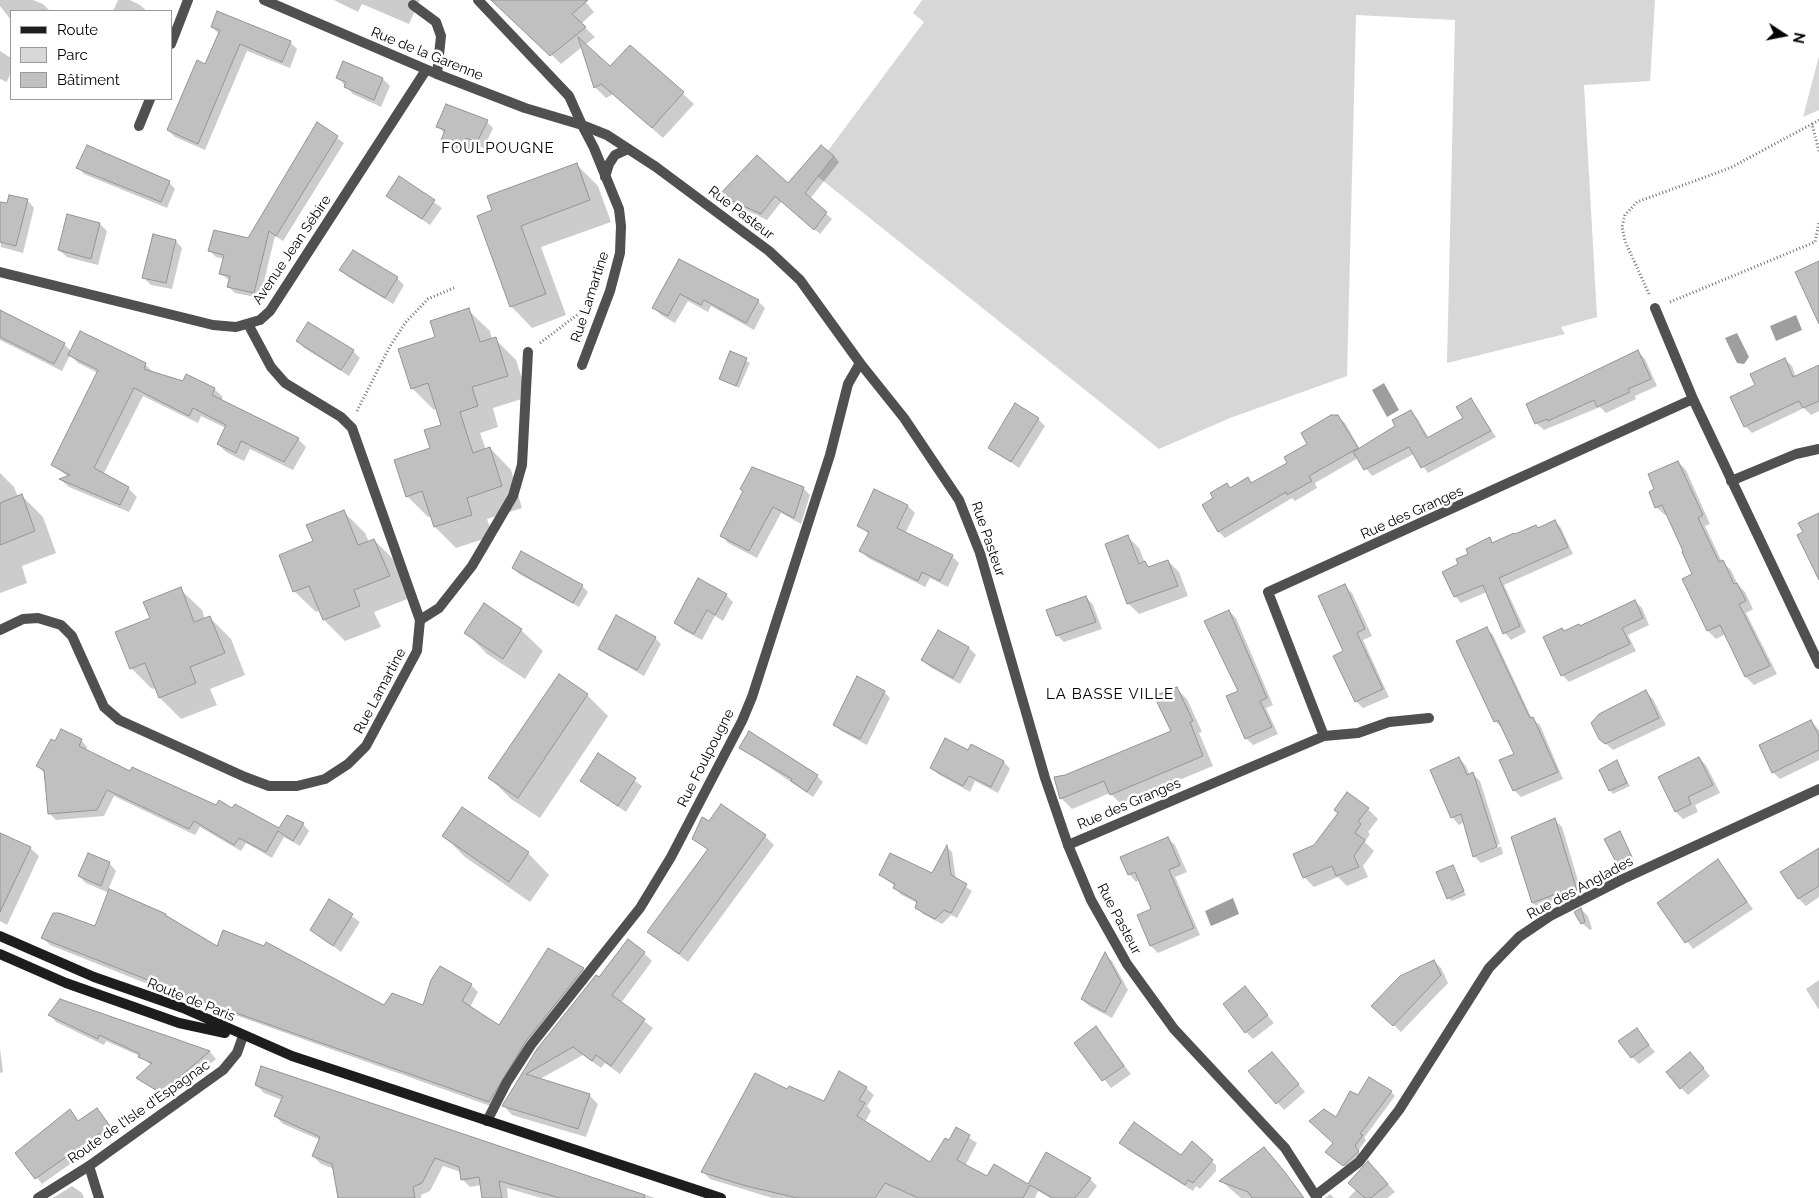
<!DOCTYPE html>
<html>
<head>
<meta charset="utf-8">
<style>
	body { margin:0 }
	#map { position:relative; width:1819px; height:1198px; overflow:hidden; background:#fff; font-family:Raleway,sans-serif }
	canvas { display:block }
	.legend { position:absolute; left:10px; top:10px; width:162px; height:90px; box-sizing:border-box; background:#fff; border:1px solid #999; margin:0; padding:6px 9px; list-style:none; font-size:15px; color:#000 }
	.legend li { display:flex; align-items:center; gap:10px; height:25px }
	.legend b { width:25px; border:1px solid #999 }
	.north { position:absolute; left:1759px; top:10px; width:50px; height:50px; -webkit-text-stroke:4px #fff; paint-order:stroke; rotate:101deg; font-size:14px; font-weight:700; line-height:20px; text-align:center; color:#000 }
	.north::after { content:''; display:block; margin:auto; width:18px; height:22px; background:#000; clip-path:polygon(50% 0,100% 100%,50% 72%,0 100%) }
</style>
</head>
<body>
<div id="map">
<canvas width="1819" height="1198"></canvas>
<ul class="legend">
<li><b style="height:6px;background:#1d1d1d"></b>Route</li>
<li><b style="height:14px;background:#d7d7d7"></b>Parc</li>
<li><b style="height:14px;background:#c0c0c0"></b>Bâtiment</li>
</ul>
<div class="north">N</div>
</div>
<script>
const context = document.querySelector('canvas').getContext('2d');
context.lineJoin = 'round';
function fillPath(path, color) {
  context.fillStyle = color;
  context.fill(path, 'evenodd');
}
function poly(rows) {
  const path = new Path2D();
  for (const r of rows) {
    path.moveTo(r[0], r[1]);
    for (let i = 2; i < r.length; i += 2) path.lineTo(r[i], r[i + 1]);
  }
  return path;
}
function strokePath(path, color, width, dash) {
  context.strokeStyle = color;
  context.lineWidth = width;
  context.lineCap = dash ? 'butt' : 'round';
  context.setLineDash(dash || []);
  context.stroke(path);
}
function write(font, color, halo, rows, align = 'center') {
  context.font = font + ' Raleway,sans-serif';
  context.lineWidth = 5;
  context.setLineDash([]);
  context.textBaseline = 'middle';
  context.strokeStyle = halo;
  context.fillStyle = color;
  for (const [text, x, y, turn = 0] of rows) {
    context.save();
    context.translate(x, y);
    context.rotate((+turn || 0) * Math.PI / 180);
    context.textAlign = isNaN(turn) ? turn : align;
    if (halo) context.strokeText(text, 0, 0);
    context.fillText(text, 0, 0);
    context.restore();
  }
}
fillPath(poly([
	[922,0,1655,0,1650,81,1584,85,1597,317,1561,327,1565,334,1447,363,1455,20,1356,15,1347,376,1230,418,1159,449,812,172,924,22,913,13],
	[1819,56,1819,110,1803,117]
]), '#d7d7d7');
fillPath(poly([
	[1796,315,1802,330,1776,341,1770,326],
	[1737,333,1749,357,1744,364,1737,363,1725,338],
	[1384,383,1399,410,1387,417,1372,390],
	[1233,898,1239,914,1211,926,1205,911]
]), '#9e9e9e');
fillPath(poly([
	[0,0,33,0,43,4,50,11,11,11,11,20,0,6],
	[118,0,130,0,140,5,147,11,113,11],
	[334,0,420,0,409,24,362,4,358,12],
	[495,0,584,0,594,12,581,24,595,37,585,45,610,68,630,46,694,104,663,138,613,94,606,98,595,87,582,47,561,64],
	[212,27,290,42,297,49,290,68,247,51,205,150,175,137,168,130,206,65,219,34],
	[0,51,11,58,11,72,7,82,0,79],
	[338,78,383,79,390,86,381,107,353,94],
	[487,122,493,128,484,148,473,144,469,154,449,146,443,140,444,133,438,126],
	[317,124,344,143,283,241,275,236,260,298,235,293,228,286,230,281,221,274,224,259,216,257,210,251,249,240],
	[834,156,839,162,810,199,832,219,820,234,782,201,767,220,726,201,721,195,788,185],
	[577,165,598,186,611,222,541,247,566,315,532,328,511,306,494,211],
	[78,167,169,182,175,189,167,208,84,174],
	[399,178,442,208,430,225,388,196],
	[27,200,34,208,23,253,1,247,0,214,8,204],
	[100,224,107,231,98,265,67,257,59,250],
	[176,241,182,248,172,289,151,285,144,278],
	[354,251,397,278,404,285,393,304,348,277,341,270],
	[680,261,758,301,765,308,754,330,711,306,708,312,688,301,675,323,661,315,654,308],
	[468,310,490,331,492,340,495,339,516,360,528,397,493,408,498,427,480,433,486,450,490,448,511,470,522,508,487,519,493,536,456,548,435,527,431,516,428,517,407,496,443,425,438,408,434,410,412,388,436,338],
	[0,312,64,344,71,351,145,364,153,372,183,383,214,389,223,397,221,401,298,439,306,447,293,470,250,449,244,461,226,452,218,444,226,428,201,416,198,423,143,396,103,475,128,488,137,497,129,512,69,487,61,480,68,477,53,465,98,373,78,363,70,355,62,371,0,340],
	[297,341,353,351,360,358,349,376,304,348],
	[1638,352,1645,359,1657,386,1635,396,1636,399,1606,413,1600,407,1544,430,1536,423],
	[731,353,750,363,739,388,720,378],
	[1785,359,1792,366,1796,377,1819,366,1819,411,1811,415,1804,408,1752,433,1745,426],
	[1471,400,1496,437,1428,473,1414,454,1372,476,1358,458,1315,483,1317,488,1295,501,1292,498,1225,538,1219,532,1203,505,1214,499,1227,484,1231,489,1248,479,1253,484,1289,463,1338,417,1345,423,1360,449,1397,427,1410,411,1417,418,1429,438,1464,419],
	[1038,419,1045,426,1019,468,989,447],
	[1678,462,1686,470,1710,524,1705,526,1722,562,1731,570,1738,585,1745,592,1753,609,1746,613,1777,674,1754,685,1746,677,1726,634,1716,639,1708,631,1684,579,1694,575,1667,514,1665,515,1656,507,1656,490],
	[0,473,14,487,18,497,22,496,43,517,56,553,22,566,27,583,0,593],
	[803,488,810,495,801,524,781,513,757,558,728,543,721,535,744,492],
	[908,506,915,513,905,534,952,556,959,563,948,587,930,578,925,587,868,558,861,551,869,534,859,526],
	[344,512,365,533,369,542,374,540,395,561,410,598,374,612,381,627,345,641,324,620,320,610,316,612,294,591,314,542],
	[1555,521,1561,528,1573,554,1504,585,1526,632,1511,640,1505,633,1487,592,1461,603,1455,596,1460,564,1489,539,1494,544],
	[1128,537,1139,548,1145,563,1150,568,1168,561,1179,572,1188,596,1139,614,1128,603],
	[513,568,582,586,588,592,579,607,519,574],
	[1345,586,1352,593,1372,636,1363,640,1389,697,1363,708,1356,701,1345,652],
	[180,589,202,610,205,619,210,618,231,639,245,675,210,689,217,705,181,719,160,698,156,688,152,689,131,668,151,619],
	[726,595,733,602,723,621,715,616,702,640,683,630,675,622],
	[1086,597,1093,605,1102,629,1064,642,1057,635],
	[1635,601,1642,608,1649,625,1628,635,1636,651,1569,682,1562,675,1565,632],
	[484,605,521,630,543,651,525,679,487,654,466,632],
	[1229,611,1236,618,1273,705,1266,708,1278,734,1253,745,1246,738],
	[1487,629,1493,635,1532,719,1540,725,1563,779,1521,797,1514,790,1516,754,1502,728,1495,721],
	[939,631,969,648,976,655,960,684,930,667,923,660],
	[655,638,661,644,644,676,607,655,600,649],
	[1177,689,1187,699,1202,732,1199,733,1213,766,1121,804,1110,793,1072,809,1062,799,1056,778,1065,777,1172,731],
	[884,692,890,698,867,745,841,731,835,725],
	[1646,692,1653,699,1666,725,1613,750,1600,738],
	[587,695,608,716,540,818,511,799,490,778],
	[1811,721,1819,730,1819,760,1780,779,1773,772],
	[81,740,87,747,86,751,130,773,216,806,232,810,280,830,303,824,309,831,300,846,284,837,272,858,246,843,241,851,200,827,195,835,114,796,104,816,56,820,49,813,44,773,38,766,56,743],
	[972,746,1004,762,1010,769,998,793,975,781,970,792,938,774,931,768,969,752],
	[741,748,817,776,823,782,813,797],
	[598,754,642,786,626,812,581,781],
	[1459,758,1466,766,1470,775,1473,774,1480,781,1500,844,1477,854,1477,856,1501,846,1503,854,1481,863,1474,856,1464,822,1459,825,1452,817],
	[1699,758,1706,765,1720,793,1695,805,1698,812,1683,819,1676,812,1660,778],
	[1616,762,1630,786,1613,794,1610,790],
	[1368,809,1378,819,1368,832,1370,834,1365,842,1374,851,1363,866,1368,877,1347,886,1338,877,1314,887,1304,877,1315,846],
	[1555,820,1562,827,1584,901,1574,906,1567,899,1540,910,1533,903,1513,838],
	[709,823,765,836,774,845,688,962,649,931,708,851,694,838],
	[1619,833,1634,860,1621,867,1618,864],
	[0,834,30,848,39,856,7,925,0,921],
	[444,836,528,853,549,875,530,902,465,857],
	[1168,838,1175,845,1187,872,1175,877,1200,935,1158,953,1151,946,1153,909,1140,880,1136,882,1129,874],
	[947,847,952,852,956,880,972,891,957,918,951,915,942,924,923,914,917,908,917,903,900,894,895,886,880,875,933,875],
	[1819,849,1819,897,1806,906,1799,899],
	[1718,861,1753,909,1693,949,1659,903],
	[109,863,116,871,108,890,166,915,218,947,384,1007,424,1007,471,985,478,992,470,1007,499,1026,583,969,590,976,532,1048,496,1108,140,981,50,945,43,938,96,928,109,893,86,883,79,876],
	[1453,867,1466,895,1452,901,1448,898],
	[330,901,360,922,341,952,312,930],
	[1581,909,1588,916,1592,929,1590,930,1582,923],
	[644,953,652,961,621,1003,653,1028,620,1074,605,1063,601,1068,583,1055,540,1079,589,1095,598,1104,586,1137,512,1115,504,1106,538,1050,600,978],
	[1105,955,1112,961,1128,990,1112,1018,1089,1006,1082,999],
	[1434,961,1441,968,1448,983,1401,1032,1373,1005],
	[1819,980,1819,1010,1806,989],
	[1245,988,1274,1023,1253,1039,1246,1032],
	[60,1000,210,1052,216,1059,168,1099,137,1078,151,1065,140,1056,106,1041,104,1045,56,1022,50,1015],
	[1096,1028,1131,1074,1111,1088,1076,1043],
	[1636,1030,1655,1052,1639,1064,1632,1057],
	[0,1048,3,1072,0,1073],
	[1697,1060,1710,1076,1688,1095,1681,1088],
	[1279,1061,1305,1092,1284,1110,1250,1071],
	[262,1068,655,1198,541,1198,507,1188,508,1198,483,1198,481,1185,470,1187,462,1179,461,1172,443,1166,430,1191,421,1195,421,1198,339,1198,334,1169,321,1164,313,1156,320,1140,283,1124,275,1116,282,1100,264,1093,256,1085],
	[866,1088,874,1095,867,1106,871,1111,865,1122,931,1163,949,1142,956,1129,977,1143,965,1166,988,1178,1029,1185,1047,1153,1090,1179,1097,1186,1088,1198,1050,1198,1038,1191,1035,1198,772,1198,710,1179,702,1171,788,1091,825,1102],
	[1391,1092,1395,1096,1364,1138,1366,1140,1358,1151,1362,1156,1348,1169,1331,1156,1335,1143,1337,1119,1358,1096],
	[97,1109,115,1132,42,1184,17,1153,70,1111,79,1122],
	[1121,1143,1181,1156,1208,1158,1216,1165,1216,1171,1200,1189,1196,1186,1193,1191,1128,1150],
	[1376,1170,1395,1192,1387,1198,1348,1198],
	[1221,1181,1304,1198,1241,1198],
	[72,1186,82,1193,84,1198,53,1198],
	[1330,1194,1334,1198,1325,1198]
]), '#0003');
const building = poly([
	[491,0,588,0,572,14,586,27,550,56,491,0],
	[217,11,291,41,282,62,240,44,198,144,167,130,197,60,205,64,220,30,211,27,217,11],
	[578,37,610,66,630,45,684,92,652,128,601,84,594,88,578,37],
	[343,61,383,78,374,100,344,87,346,82,336,78,343,61],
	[446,104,488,120,477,142,466,138,462,148,441,140,445,130,436,127,446,104],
	[317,122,338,136,276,236,269,231,254,293,227,287,230,276,219,274,224,255,208,251,214,230,248,238,317,122],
	[87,145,170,181,161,202,76,168,87,145],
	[821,145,834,156,805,193,827,212,814,230,775,196,761,214,719,195,757,155,788,183,821,145],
	[577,163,590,200,521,226,546,294,510,307,477,216,492,210,487,196,577,163],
	[399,176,435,200,422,219,386,196,399,176],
	[9,195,28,199,16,246,0,242,0,202,7,203,9,195],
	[67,214,100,223,91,259,58,250,67,214],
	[153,234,176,240,166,283,142,278,153,234],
	[353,250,398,277,385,298,339,270,353,250],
	[679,259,759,300,746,323,704,300,701,305,680,294,668,316,652,308,679,259],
	[1819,261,1819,324,1795,272,1819,261],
	[469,308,480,342,496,337,508,376,472,387,478,406,460,412,473,453,490,447,502,486,467,498,472,515,434,527,422,491,406,497,394,460,430,448,424,430,441,425,428,383,411,389,398,349,435,337,430,321,469,308],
	[0,310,65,343,54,364,0,337,0,310],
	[308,322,354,350,341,370,296,341,308,322],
	[80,331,146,363,144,369,183,381,186,374,215,388,212,395,299,438,284,462,241,441,236,453,217,444,226,425,193,408,189,416,134,388,94,468,129,487,120,505,59,479,70,475,51,465,98,370,68,355,80,331],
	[1638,350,1651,379,1628,389,1630,392,1597,407,1594,400,1548,421,1547,419,1535,424,1526,404,1638,350],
	[730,351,747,358,736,386,719,379,730,351],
	[1785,358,1793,377,1819,365,1819,401,1803,408,1799,401,1744,427,1730,397,1755,385,1750,374,1785,358],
	[1471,398,1491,431,1421,468,1409,447,1364,470,1353,452,1395,426,1392,420,1411,410,1427,438,1463,418,1456,407,1471,398],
	[1015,403,1039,418,1011,462,988,448,1015,403],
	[1331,415,1338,415,1358,448,1309,476,1312,481,1287,495,1286,492,1218,532,1202,505,1213,498,1210,493,1227,483,1230,488,1248,477,1251,483,1287,463,1284,457,1307,444,1301,433,1331,415],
	[1678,461,1703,515,1698,518,1719,562,1723,560,1734,584,1737,583,1746,601,1739,604,1770,666,1745,677,1720,625,1707,631,1682,579,1692,574,1682,552,1683,551,1662,505,1655,508,1649,492,1654,489,1648,474,1678,461],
	[752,467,804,487,794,518,773,507,749,551,720,536,743,491,740,489,752,467],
	[874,489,908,505,897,528,953,555,940,581,922,572,918,581,859,551,869,532,857,526,874,489],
	[22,494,35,531,0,545,0,503,22,494],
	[344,510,358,545,374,539,390,576,354,590,360,606,323,620,309,586,293,592,279,555,313,541,306,525,344,510],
	[1819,513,1819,580,1797,535,1803,532,1798,523,1819,513],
	[1555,520,1568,547,1499,578,1520,626,1503,634,1483,585,1454,597,1442,572,1458,564,1456,559,1468,554,1466,549,1490,537,1492,543,1514,533,1515,534,1536,525,1538,528,1555,520],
	[1128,535,1139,564,1145,561,1148,567,1168,560,1178,586,1127,604,1105,544,1128,535],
	[521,551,583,585,573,603,512,568,521,551],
	[698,578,727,594,715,615,707,610,694,634,674,623,698,578],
	[1345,584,1365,629,1357,633,1383,689,1355,702,1333,656,1343,651,1318,596,1345,584],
	[181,587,194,622,210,616,225,653,190,667,196,683,159,698,145,663,130,669,115,632,150,618,143,602,181,587],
	[1086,596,1096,622,1056,636,1046,610,1086,596],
	[1635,600,1643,618,1622,628,1630,644,1561,676,1543,637,1562,628,1564,631,1579,624,1580,626,1635,600],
	[484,603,522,629,503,659,464,633,484,603],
	[1229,610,1267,698,1260,701,1272,727,1245,739,1226,696,1238,691,1204,621,1229,610],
	[616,615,656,637,637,670,598,649,616,615],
	[1487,627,1530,718,1533,717,1558,772,1513,791,1499,760,1514,754,1498,720,1494,722,1456,641,1487,627],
	[938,630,969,647,953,678,921,660,938,630],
	[559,674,588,694,518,798,488,778,559,674],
	[857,676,885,691,860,739,833,725,857,676],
	[1177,687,1193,721,1190,722,1203,756,1110,795,1104,781,1060,799,1054,777,1065,775,1171,731,1154,696,1177,687],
	[1646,690,1659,718,1605,744,1599,739,1591,723,1599,714,1646,690],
	[1811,720,1819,736,1819,750,1772,773,1759,745,1811,720],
	[61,729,82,739,79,746,130,771,132,767,216,805,219,800,232,808,235,804,279,828,287,815,304,823,293,841,278,831,266,852,239,838,234,845,194,821,189,829,107,790,97,810,48,814,44,770,36,766,51,739,55,741,61,729],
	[749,731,818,775,807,792,791,781,792,779,739,748,749,731],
	[945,738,968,750,971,744,1004,761,991,787,969,776,963,786,930,768,945,738],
	[598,753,636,778,618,806,580,781,598,753],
	[1459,757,1467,775,1473,772,1497,847,1473,857,1461,814,1451,818,1430,770,1459,757],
	[1699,757,1713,785,1688,797,1691,804,1675,812,1658,777,1699,757],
	[1617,760,1627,783,1609,791,1599,770,1617,760],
	[1347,792,1369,808,1358,821,1361,824,1355,833,1365,840,1354,856,1359,867,1336,876,1332,866,1303,878,1293,854,1314,845,1338,813,1334,810,1347,792],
	[721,804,766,835,679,954,647,932,708,849,692,839,702,817,709,821,721,804],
	[462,807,529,852,509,882,442,836,462,807],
	[1555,818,1578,894,1566,900,1561,892,1532,903,1511,837,1555,818],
	[1620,831,1632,857,1617,864,1604,839,1620,831],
	[0,833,31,847,0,912,0,833],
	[1168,837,1180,865,1169,870,1194,928,1150,946,1137,915,1151,909,1135,872,1128,875,1120,857,1168,837],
	[947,845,951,875,967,884,951,913,944,910,935,919,915,908,917,901,893,888,895,884,879,875,890,853,932,873,947,845],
	[1819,848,1819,886,1798,899,1780,872,1819,848],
	[88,853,110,862,101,886,78,876,88,853],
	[1718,859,1747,902,1685,943,1657,903,1718,859],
	[1453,865,1464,891,1447,899,1436,872,1453,865],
	[109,889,166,914,165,915,217,946,223,930,264,946,266,942,384,1005,392,993,423,1005,431,980,440,966,472,984,462,1001,499,1025,548,948,584,968,526,1041,489,1102,199,1000,41,938,53,913,59,913,95,926,109,889],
	[329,899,353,914,333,946,310,930,329,899],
	[1581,908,1585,922,1581,924,1574,912,1581,908],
	[628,939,645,952,612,995,645,1019,611,1066,596,1055,592,1061,573,1047,526,1074,590,1094,578,1129,502,1106,537,1049,596,975,599,977,628,939],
	[1105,952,1121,982,1105,1012,1081,999,1105,952],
	[1434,960,1441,975,1393,1026,1371,1006,1400,976,1434,960],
	[1245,986,1268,1015,1245,1033,1223,1004,1245,986],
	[60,999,176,1039,210,1051,161,1093,136,1078,152,1063,138,1057,140,1054,99,1035,98,1039,48,1015,60,999],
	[1096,1026,1124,1066,1102,1081,1074,1043,1096,1026],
	[1637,1028,1649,1045,1631,1058,1618,1041,1637,1028],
	[1272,1052,1299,1084,1276,1104,1248,1071,1272,1052],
	[1690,1052,1704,1068,1680,1089,1666,1072,1690,1052],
	[261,1066,645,1195,644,1198,560,1198,499,1181,502,1198,482,1198,479,1177,461,1180,459,1167,435,1158,422,1183,413,1187,415,1198,338,1198,332,1164,312,1156,320,1137,274,1116,283,1096,255,1085,261,1066],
	[839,1071,867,1087,859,1100,865,1103,857,1116,930,1162,945,1138,949,1140,956,1127,970,1135,957,1160,987,1176,994,1164,1028,1184,1046,1152,1091,1178,1075,1198,1053,1198,1030,1185,1023,1198,918,1198,885,1183,875,1198,797,1198,746,1186,701,1172,755,1073,787,1089,789,1086,824,1101,839,1071],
	[1369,1077,1392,1091,1360,1134,1363,1135,1355,1146,1359,1151,1343,1166,1325,1152,1333,1143,1309,1121,1324,1109,1336,1117,1350,1091,1358,1095,1369,1077],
	[97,1108,110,1126,35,1179,15,1153,70,1109,78,1121,97,1108],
	[1134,1122,1181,1155,1192,1141,1213,1160,1193,1183,1188,1180,1185,1185,1119,1143,1134,1122],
	[1264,1147,1284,1171,1304,1198,1252,1198,1248,1192,1219,1181,1264,1147],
	[1368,1161,1388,1184,1371,1198,1365,1198,1348,1183,1368,1161]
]);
fillPath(building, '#c0c0c0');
strokePath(building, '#949494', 1);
strokePath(poly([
	[1819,120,1812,124,1819,151],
	[1649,294,1625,241,1622,227,1625,215,1637,202,1730,168,1812,124],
	[1670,302,1815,242,1819,223],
	[540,343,585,309],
	[357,411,389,348,405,323,428,299,456,287]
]), '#727272', 3, [1, 2.5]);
strokePath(poly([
	[413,5,436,22,441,36,437,74],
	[420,620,439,608,472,566,513,496,522,465,528,352]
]), '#505050', 10);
strokePath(poly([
	[264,0,437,74,525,108,582,125,594,148,619,209,621,226,620,253,610,291,582,365],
	[171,44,188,0],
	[139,126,150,99],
	[605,177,609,164,615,155,628,149],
	[0,272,213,325,236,327,260,320,270,311,426,70],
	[1655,308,1693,399],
	[1731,481,1796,454,1819,449],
	[0,630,23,619,38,618,61,625,72,636,104,707,119,720,245,777,269,786,297,786,325,779,348,764,366,746,417,651,420,620,352,428,341,417,285,383,271,367,248,324],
	[1324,736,1268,592,1693,399,1819,664],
	[1068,845,1324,736,1358,733,1389,722,1429,718],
	[487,1121,507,1082,531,1045,640,908,671,857,742,721,752,697,830,455,848,384,860,363],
	[89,1166,99,1198],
	[1316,1195,1359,1162,1399,1110,1489,968,1519,937,1550,916,1623,879,1819,789]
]), '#505050', 10);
strokePath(poly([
	[478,0,569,96,582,125,607,135,656,167,769,251,800,280,860,363,904,418,959,500,980,553,1045,778,1068,845,1091,900,1127,964,1174,1029,1285,1148,1317,1198],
	[38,1198,89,1166,223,1070,237,1053,243,1036]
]), '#505050', 10);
strokePath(poly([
	[0,936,94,977,183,1008,292,1056,721,1198],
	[0,954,66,983,179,1023,225,1033]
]), '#1d1d1d', 10);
write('14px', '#000', '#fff', [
	["Rue de la Garenne",427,54,22],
	["Rue Pasteur",741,213,37],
	["Avenue Jean Sébire",292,250,-56],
	["Rue Lamartine",590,297,-72],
	["Rue des Granges",1412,513,-24],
	["Rue Pasteur",988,539,71],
	["Rue Lamartine",380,691,-62],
	["Rue Foulpougne",706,758,-63],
	["Rue des Granges",1129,804,-23],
	["Rue des Anglades",1580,888,-28],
	["Rue Pasteur",1119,919,62],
	["Route de Paris",191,1000,22],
	["Route de l'Isle d'Espagnac",139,1112,-35]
]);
context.letterSpacing = '1px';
write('15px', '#000', '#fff', [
	["FOULPOUGNE",498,148],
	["LA BASSE VILLE",1110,694]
]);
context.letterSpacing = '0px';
</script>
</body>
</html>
